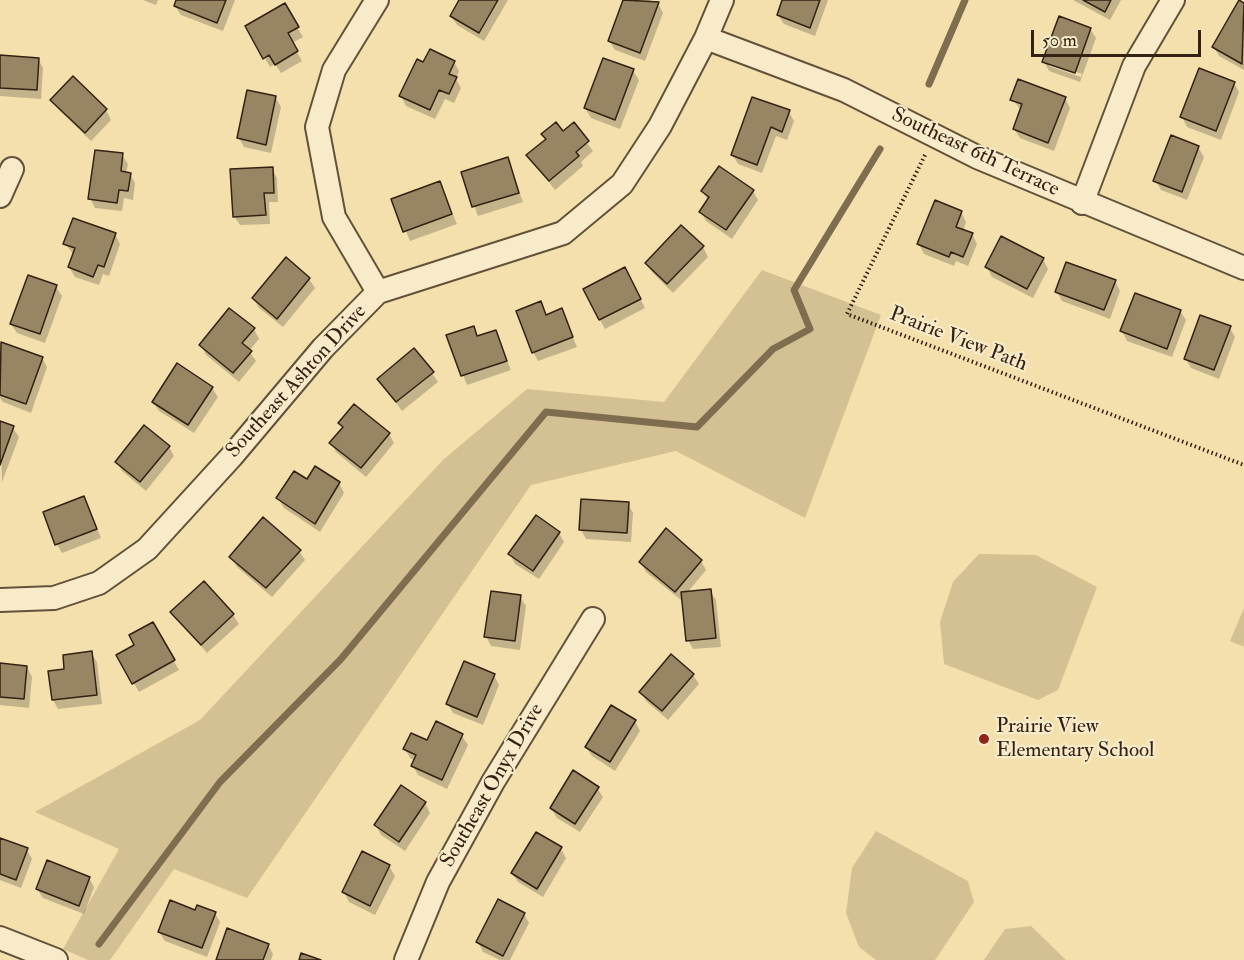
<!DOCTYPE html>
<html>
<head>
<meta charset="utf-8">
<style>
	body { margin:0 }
	#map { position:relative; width:1244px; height:960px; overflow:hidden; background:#f4e0ad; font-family:"IM FELL Double Pica",serif }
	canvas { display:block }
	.scale { position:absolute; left:1031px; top:30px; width:170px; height:27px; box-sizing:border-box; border:3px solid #332213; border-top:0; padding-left:8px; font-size:18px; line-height:21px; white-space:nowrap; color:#332213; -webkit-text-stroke:4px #f8ebca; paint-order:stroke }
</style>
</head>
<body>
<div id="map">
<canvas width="1244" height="960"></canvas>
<div class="scale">50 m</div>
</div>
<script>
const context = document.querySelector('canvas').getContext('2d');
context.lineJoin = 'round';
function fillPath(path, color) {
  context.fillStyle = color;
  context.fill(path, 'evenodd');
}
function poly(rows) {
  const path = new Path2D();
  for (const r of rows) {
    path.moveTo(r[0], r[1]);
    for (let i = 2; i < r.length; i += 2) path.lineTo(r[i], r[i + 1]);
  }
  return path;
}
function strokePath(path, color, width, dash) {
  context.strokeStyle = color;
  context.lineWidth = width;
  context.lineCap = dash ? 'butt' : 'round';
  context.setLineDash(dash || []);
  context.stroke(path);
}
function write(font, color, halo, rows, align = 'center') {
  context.font = font + ' "IM FELL Double Pica",serif';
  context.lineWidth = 4.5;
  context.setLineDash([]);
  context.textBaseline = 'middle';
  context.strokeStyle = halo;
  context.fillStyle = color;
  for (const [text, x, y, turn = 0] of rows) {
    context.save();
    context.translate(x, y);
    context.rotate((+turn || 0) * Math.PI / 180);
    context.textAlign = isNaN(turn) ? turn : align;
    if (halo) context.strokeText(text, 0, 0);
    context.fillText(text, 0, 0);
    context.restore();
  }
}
fillPath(poly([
	[762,270,881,315,805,518,676,451,531,485,247,898,174,869,110,960,88,960,63,949,119,849,35,812,200,720,443,460,527,389,664,402],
	[979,554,1036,555,1097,587,1058,690,1038,700,944,664,940,622,953,582],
	[1244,608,1244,647,1230,641],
	[876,831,968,881,974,902,935,960,876,960,859,947,846,913,852,868],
	[1031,926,1066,960,984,960,1005,929]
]), '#d3c093');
fillPath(poly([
	[143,0,158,0,156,5],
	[178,0,235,0,223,31,181,15,175,6],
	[460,0,508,0,484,41,457,25,451,16],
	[625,0,649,0,658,3,663,13,645,61,615,50,609,41],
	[784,0,828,0,815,36,784,24,778,15],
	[1073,0,1121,0,1110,20],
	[1240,2,1244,5,1244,70,1219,56,1214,47],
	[284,5,303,37,292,43,302,61,281,73,275,64,270,67,247,27],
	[1090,29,1096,38,1080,82,1049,71,1044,61],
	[1049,63,1082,74,1081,77,1049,66],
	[0,57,38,59,43,68,41,99,0,96],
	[454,62,459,71,456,79,461,88,454,103,445,99,435,119,406,106,401,96,424,64],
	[633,71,639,80,620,129,591,118,585,108],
	[73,78,106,110,111,120,91,141,58,109,52,100],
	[1234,83,1239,92,1221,140,1187,127,1182,117],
	[275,97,281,107,271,153,244,147,239,138],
	[1065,98,1070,108,1054,151,1020,138,1014,129,1021,110,1012,99],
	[789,112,794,121,787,140,776,136,762,173,738,164,733,155],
	[573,125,593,151,581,162,583,166,555,190,528,155],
	[1198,147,1204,157,1187,200,1161,190,1155,180],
	[122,155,128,164,126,174,130,174,135,183,133,200,124,198,122,211,95,208,90,198],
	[507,159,523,202,478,216,462,173],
	[272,169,277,178,278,202,269,202,270,224,240,225,234,216],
	[439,183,457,224,410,241,393,200],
	[753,191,758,200,732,239,706,221,701,212,708,201,703,192],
	[961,212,966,222,963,231,972,234,977,244,968,266,956,261,954,266,924,254,919,244],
	[115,234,120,244,109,276,103,274,99,285,75,277,69,267,74,255,65,244],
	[703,247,708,257,673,293,652,272,646,263],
	[1043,259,1048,269,1033,298,992,277,987,267],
	[28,277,56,287,62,296,45,343,17,333,11,324],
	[309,279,315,288,283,327,259,308,253,298],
	[630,279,645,308,605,329,600,320],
	[1115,281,1120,291,1110,319,1062,301,1057,292],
	[541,303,547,316,561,310,577,347,538,361,533,352],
	[230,310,254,329,259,339,249,351,256,361,239,382,206,355,201,345],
	[1180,311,1186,320,1172,357,1127,341,1122,331],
	[473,328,479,337,495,332,511,370,467,385,448,336],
	[1230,328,1235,337,1219,379,1191,368,1186,359],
	[2,344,42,358,47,367,31,413,3,402,0,398],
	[432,373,438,382,402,411,379,379],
	[212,388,218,397,194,433,159,411,153,402],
	[0,423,13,428,19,437,2,482],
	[340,423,389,434,394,443,366,477,336,452,331,443,343,429],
	[169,447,174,456,146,491,122,471,117,462],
	[307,481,339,483,344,493,320,532,284,508,278,498],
	[84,498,101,538,62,553,57,544],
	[628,504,633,513,631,542,586,539,581,530],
	[559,533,564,542,539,579,515,564,510,554],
	[299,551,305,560,272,597,237,567,231,557],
	[701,561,706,570,687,593,710,591,716,600,721,647,693,649,688,640,683,598,681,600,646,572,641,562],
	[520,597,526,606,520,650,491,646,486,636],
	[172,612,233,615,239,624,207,653],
	[152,624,179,670,139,692,118,655,136,645],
	[91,653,97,662,102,704,58,709,53,700],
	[672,656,693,675,699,684,668,720,646,701,641,692],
	[0,665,27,667,32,677,29,708,0,705],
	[494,675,499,685,483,725,453,713,448,704],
	[635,721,640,731,615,771,592,756,586,747],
	[437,723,462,736,468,745,447,789,418,775,413,766,415,761,410,758,405,749,428,742],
	[597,788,603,797,580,832,557,818,551,808],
	[425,803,430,813,405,851,381,835,376,825],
	[0,839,27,850,32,859,21,888,0,880],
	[561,849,566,858,543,897,518,882,512,873],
	[363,853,389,866,395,876,375,915,349,902,344,892],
	[89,878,94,887,84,914,43,898,37,889],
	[196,912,215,913,220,922,207,957,165,941,159,932],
	[524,914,529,923,510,960,500,960,483,952,478,942],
	[268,945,273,954,271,960,218,960]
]), '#0003');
strokePath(poly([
	[929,84,965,0],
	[99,944,220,782,341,659,546,412,697,427,773,349,810,329,794,290,880,149]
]), '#7f6d50', 7);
const building = poly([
	[176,0,226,0,217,23,174,6,176,0],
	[459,0,498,0,479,33,450,16,459,0],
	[623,0,659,2,640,53,608,41,623,0],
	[782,0,820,0,810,28,777,15,782,0],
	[1083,0,1111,0,1105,12,1083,0],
	[1239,0,1244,3,1242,64,1212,47,1239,0],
	[285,3,299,27,288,33,298,51,275,65,269,55,263,59,245,26,285,3],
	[1059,16,1091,28,1075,73,1042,62,1059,16],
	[430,49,455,61,449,74,457,77,449,94,439,90,430,110,399,96,417,59,423,62,430,49],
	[0,55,39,58,37,90,0,88,0,55],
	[603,58,634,69,615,120,584,108,603,58],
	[1199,68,1235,82,1216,131,1180,117,1199,68],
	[73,76,107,109,85,133,50,100,73,76],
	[1018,79,1066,97,1048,143,1013,129,1022,104,1010,100,1018,79],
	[247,90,276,96,266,145,237,138,247,90],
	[752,97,790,110,782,132,771,127,757,165,731,155,752,97],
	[556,122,563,131,574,122,589,141,576,152,579,156,549,181,526,155,546,139,541,134,556,122],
	[1171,135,1199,146,1182,192,1153,181,1171,135],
	[95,150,123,153,121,171,131,173,128,191,119,190,117,203,88,199,95,150],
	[508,157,519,193,472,207,461,172,508,157],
	[719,166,754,190,726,230,699,212,709,197,701,191,719,166],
	[273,167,274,193,264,193,266,215,233,217,230,169,273,167],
	[440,181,452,214,403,232,391,199,440,181],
	[935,200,962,211,956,227,973,233,963,257,951,252,949,257,917,244,935,200],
	[73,218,116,233,104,267,98,265,93,277,68,267,75,248,63,244,73,218],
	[681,225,704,246,667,284,645,263,681,225],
	[1001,236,1044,258,1027,289,985,267,1001,236],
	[286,257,310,278,277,319,252,298,286,257],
	[1066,262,1116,280,1104,310,1055,292,1066,262],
	[625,267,641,299,599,320,583,289,625,267],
	[28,275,57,285,40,334,10,324,28,275],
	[1135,293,1181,310,1167,349,1120,331,1135,293],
	[541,301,546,315,562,308,573,337,532,353,516,311,541,301],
	[229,308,255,328,242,343,252,351,233,373,199,345,229,308],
	[1200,315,1231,326,1214,370,1184,359,1200,315],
	[474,326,477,336,496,330,507,361,461,376,446,335,474,326],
	[1,342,43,357,26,404,0,395,1,342],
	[414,348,434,372,396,402,377,379,414,348],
	[177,363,213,387,188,425,152,402,177,363],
	[354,404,390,433,361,468,329,443,343,427,338,423,354,404],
	[0,421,14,426,0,465,0,421],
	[144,425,170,446,140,482,115,462,144,425],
	[315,466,340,482,315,524,276,498,294,471,307,479,315,466],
	[84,496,97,529,55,545,43,512,84,496],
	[581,499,629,502,627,533,579,530,581,499],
	[536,515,560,532,533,571,508,554,536,515],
	[263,517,301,550,266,588,229,557,263,517],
	[666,528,702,560,675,592,639,562,666,528],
	[204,581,234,614,201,645,170,612,204,581],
	[711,589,716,638,686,641,681,592,711,589],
	[491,591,521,595,515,641,484,637,491,591],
	[153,622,175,660,132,684,116,655,134,645,129,635,153,622],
	[92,651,97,695,52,700,48,671,64,669,63,655,92,651],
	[671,654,694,674,662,711,639,692,671,654],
	[464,661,495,674,477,717,446,704,464,661],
	[0,663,27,666,24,699,0,697,0,663],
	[611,705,636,720,610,762,585,747,611,705],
	[436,721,463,734,442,780,411,766,416,755,403,749,411,733,427,740,436,721],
	[573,770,599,787,575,824,550,808,573,770],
	[401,785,426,802,399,842,374,825,401,785],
	[536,832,562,847,537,889,511,873,536,832],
	[0,838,28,848,16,880,0,874,0,838],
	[362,851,390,865,370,906,342,892,362,851],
	[47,860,90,877,79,906,36,889,47,860],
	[498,899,525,913,503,956,476,942,498,899],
	[170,900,195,910,197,905,216,912,202,948,158,932,170,900],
	[227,928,269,944,263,960,216,960,227,928],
	[301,953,321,960,299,960,301,953]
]);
fillPath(building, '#978563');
strokePath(building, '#332213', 1.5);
const street = poly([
	[377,0,334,70,317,127,334,217,378,292],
	[706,38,844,90,977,157,1244,268],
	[0,196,12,169],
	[1082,203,1134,66,1173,0],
	[0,600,54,598,99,583,147,549,232,456,323,348,378,292,563,233,622,184,660,126,706,38,722,0],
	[0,938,56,960],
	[406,960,438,882,493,782,593,619]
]);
strokePath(street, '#63523a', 26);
strokePath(poly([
	[925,155,847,314,1244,465]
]), '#332213', 4, [1.5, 3]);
strokePath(street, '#f8ebca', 22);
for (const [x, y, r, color] of [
	[984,739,6,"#8f2418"]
]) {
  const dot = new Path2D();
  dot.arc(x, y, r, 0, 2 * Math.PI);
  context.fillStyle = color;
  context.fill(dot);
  strokePath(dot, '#f8ebca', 2);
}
write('21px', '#332213', '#f8ebca', [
	["Southeast 6th Terrace",975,153,25],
	["Prairie View Path",958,340,21],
	["Southeast Ashton Drive",297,382,-48],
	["Southeast Onyx Drive",493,786,-60]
]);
write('21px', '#332213', '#f8ebca', [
	["Prairie View",996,727],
	["Elementary School",996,751]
], 'left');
</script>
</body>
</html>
